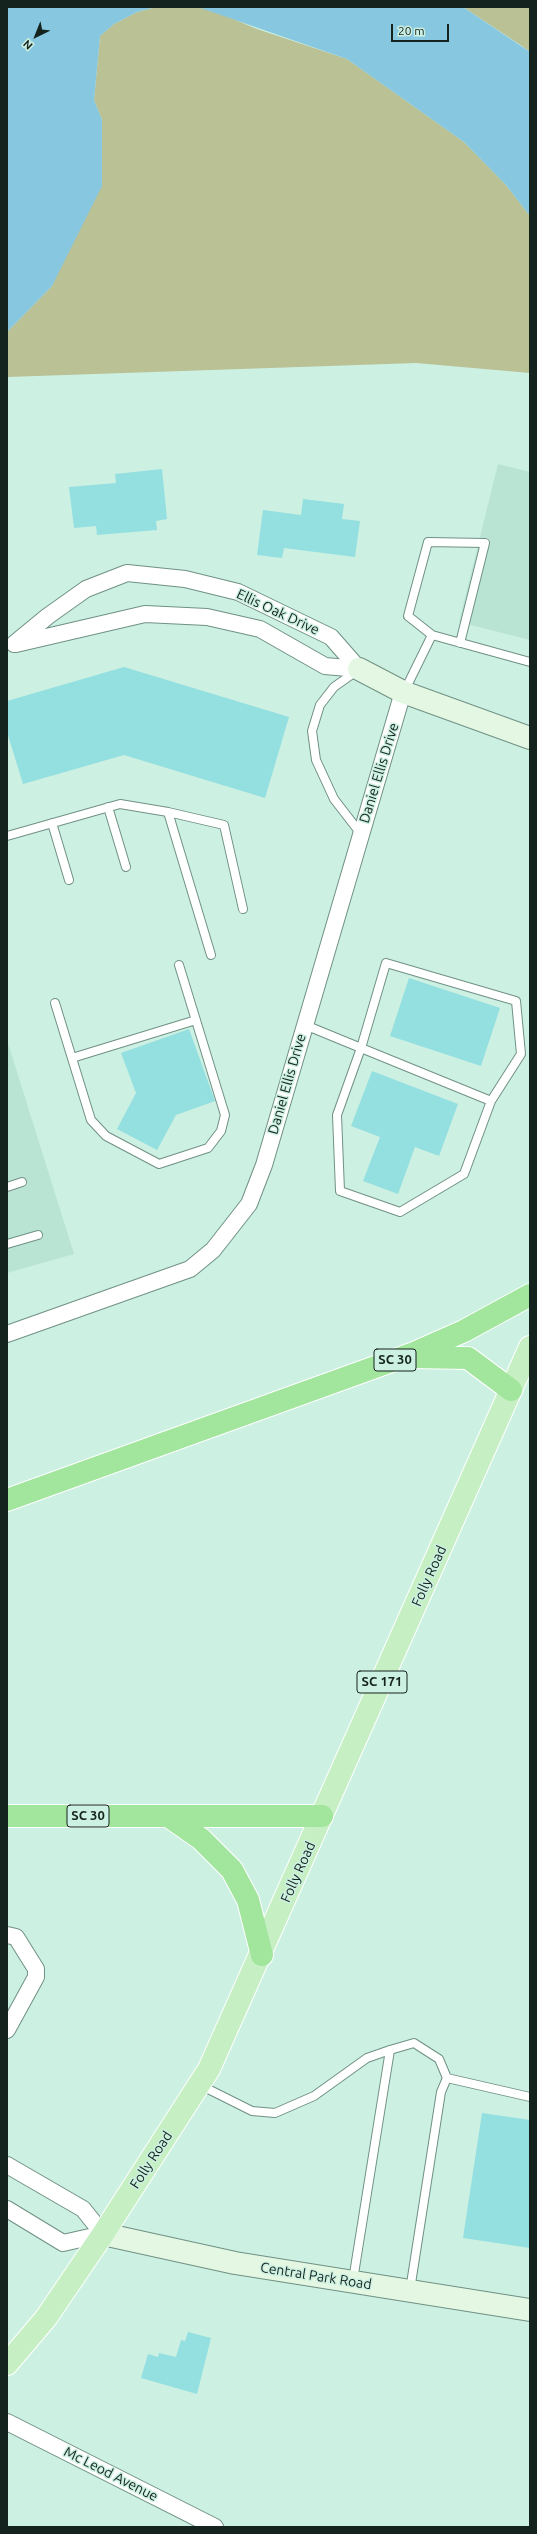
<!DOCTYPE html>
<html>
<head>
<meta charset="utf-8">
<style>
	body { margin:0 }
	#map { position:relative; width:537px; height:2534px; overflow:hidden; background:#ccf0e2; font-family:Ubuntu,sans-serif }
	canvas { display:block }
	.frame { position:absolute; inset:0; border:8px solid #15231e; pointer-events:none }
	.north { position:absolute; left:16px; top:16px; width:40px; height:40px; -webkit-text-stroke:3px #ccf0e2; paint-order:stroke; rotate:223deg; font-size:11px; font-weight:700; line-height:16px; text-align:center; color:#15231e }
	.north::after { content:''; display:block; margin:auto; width:14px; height:18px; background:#15231e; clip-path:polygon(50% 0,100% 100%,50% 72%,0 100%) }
	.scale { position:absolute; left:391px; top:24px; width:58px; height:18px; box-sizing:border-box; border:2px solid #15231e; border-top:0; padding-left:5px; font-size:12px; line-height:14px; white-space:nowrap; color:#15231e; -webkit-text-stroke:3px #ccf0e2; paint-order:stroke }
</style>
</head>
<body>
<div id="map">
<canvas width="537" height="2534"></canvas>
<div class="frame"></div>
<div class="north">N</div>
<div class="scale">20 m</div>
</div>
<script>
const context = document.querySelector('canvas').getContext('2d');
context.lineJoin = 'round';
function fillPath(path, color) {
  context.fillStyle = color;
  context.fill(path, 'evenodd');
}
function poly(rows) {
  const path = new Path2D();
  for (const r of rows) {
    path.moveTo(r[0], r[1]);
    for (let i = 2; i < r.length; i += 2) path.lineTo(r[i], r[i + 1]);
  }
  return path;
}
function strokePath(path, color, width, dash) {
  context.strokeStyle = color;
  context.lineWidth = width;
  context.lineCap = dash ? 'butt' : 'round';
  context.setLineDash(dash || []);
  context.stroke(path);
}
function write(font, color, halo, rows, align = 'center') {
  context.font = font + ' Ubuntu,sans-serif';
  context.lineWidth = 3;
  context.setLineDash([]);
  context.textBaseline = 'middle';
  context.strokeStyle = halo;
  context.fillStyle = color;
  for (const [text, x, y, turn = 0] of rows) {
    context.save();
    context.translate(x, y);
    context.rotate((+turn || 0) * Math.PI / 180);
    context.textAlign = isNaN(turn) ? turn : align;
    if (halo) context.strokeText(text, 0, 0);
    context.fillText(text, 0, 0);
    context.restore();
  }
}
fillPath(poly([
	[498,464,530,472,530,640,459,622],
	[7,1040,74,1254,7,1273]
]), '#b9e4d3');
fillPath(poly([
	[156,7,198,7,219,13,257,29,347,59,464,142,506,185,530,216,530,373,416,363,7,377,7,332,52,286,102,120,94,100,100,36,114,24,137,12],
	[463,7,530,7,530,52,519,44]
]), '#b9c195');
fillPath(poly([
	[7,7,156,7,137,12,114,24,100,36,94,100,102,120,102,186,52,286,7,332],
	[198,7,463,7,530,52,530,216,506,185,464,142,347,59]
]), '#87c7e0');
fillPath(poly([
	[162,469,167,519,156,521,157,530,97,535,96,526,74,528,69,487,116,483,115,474],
	[303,499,344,504,342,519,360,521,355,557,284,548,282,558,257,555,263,510,301,515],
	[124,667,289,717,265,798,124,755,23,784,7,732,7,701],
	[409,978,500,1008,481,1066,390,1036],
	[189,1029,215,1101,176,1115,157,1150,117,1129,136,1093,121,1053],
	[372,1071,458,1104,439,1156,415,1147,398,1194,363,1181,380,1137,351,1126],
	[482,2113,530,2120,530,2248,463,2238],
	[188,2332,211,2338,197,2394,141,2378,148,2354,158,2357,159,2353,176,2357,181,2340,185,2341]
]), '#94dfe0');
const lane = poly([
	[432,635,408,616,428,542,485,543,460,643],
	[358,670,334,687,320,705,312,731,316,760,334,799,361,834],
	[404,692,432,635,530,662],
	[108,807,126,867],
	[168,812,224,825,243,909],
	[52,823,69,880],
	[7,836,120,804,168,812,211,955],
	[55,1003,91,1120,106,1136,159,1164,208,1148,221,1131,225,1115,179,965],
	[305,1025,361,1048,491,1101,464,1174,400,1212,340,1191,337,1115,361,1048,386,963,516,1001,521,1054,491,1101],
	[72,1058,196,1020],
	[7,1187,22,1182],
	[7,1244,38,1235],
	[447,2078,530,2097],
	[200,2085,252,2111,275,2113,314,2096,367,2058,390,2050,414,2043,439,2059,447,2078,441,2092,410,2290],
	[353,2280,390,2050]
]);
const street = poly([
	[14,644,48,616,86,589,127,573,185,579,238,592,331,637,359,669],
	[16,644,145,614,207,617,260,629,325,666,359,669],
	[7,1334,190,1269,213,1250,249,1204,264,1165,403,692],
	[7,1935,16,1937,36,1969,36,1977,7,2030],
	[7,2165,83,2209,103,2234,63,2243,7,2209],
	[7,2422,215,2527]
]);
const secondary = poly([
	[359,669,403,692,530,738],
	[103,2234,235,2263,530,2310]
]);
const primary = poly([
	[7,2364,46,2318,103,2234,209,2069,530,1347]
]);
const highway = poly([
	[413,1357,468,1358,511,1390],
	[7,1500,414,1353,464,1331,530,1295],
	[7,1816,322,1816],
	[168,1816,201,1839,232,1870,248,1900,262,1955]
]);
strokePath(lane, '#709185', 10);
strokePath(street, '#709185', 18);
strokePath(secondary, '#709185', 24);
strokePath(primary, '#fff', 24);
strokePath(highway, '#fff', 24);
strokePath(lane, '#fff', 8);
strokePath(street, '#fff', 16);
strokePath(secondary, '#e3f7e2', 22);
strokePath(primary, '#c7efc4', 22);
strokePath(highway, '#a2e59d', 22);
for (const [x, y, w] of [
	[395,1360,42],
	[382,1682,50],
	[88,1816,42]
]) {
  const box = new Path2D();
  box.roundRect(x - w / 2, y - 11, w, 22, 3);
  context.fillStyle = '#ccf0e2';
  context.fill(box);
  strokePath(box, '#15231e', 1);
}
write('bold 13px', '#15231e', null, [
	["SC 30",395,1360],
	["SC 171",382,1682],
	["SC 30",88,1816]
]);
write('14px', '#15231e', '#ccf0e2', [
	["Ellis Oak Drive",278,612,25],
	["Daniel Ellis Drive",379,773,-73],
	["Daniel Ellis Drive",287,1084,-74],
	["Folly Road",429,1576,-66],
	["Folly Road",298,1872,-66],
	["Folly Road",151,2160,-57],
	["Central Park Road",316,2276,9],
	["Mc Leod Avenue",111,2474,27]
]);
</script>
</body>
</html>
